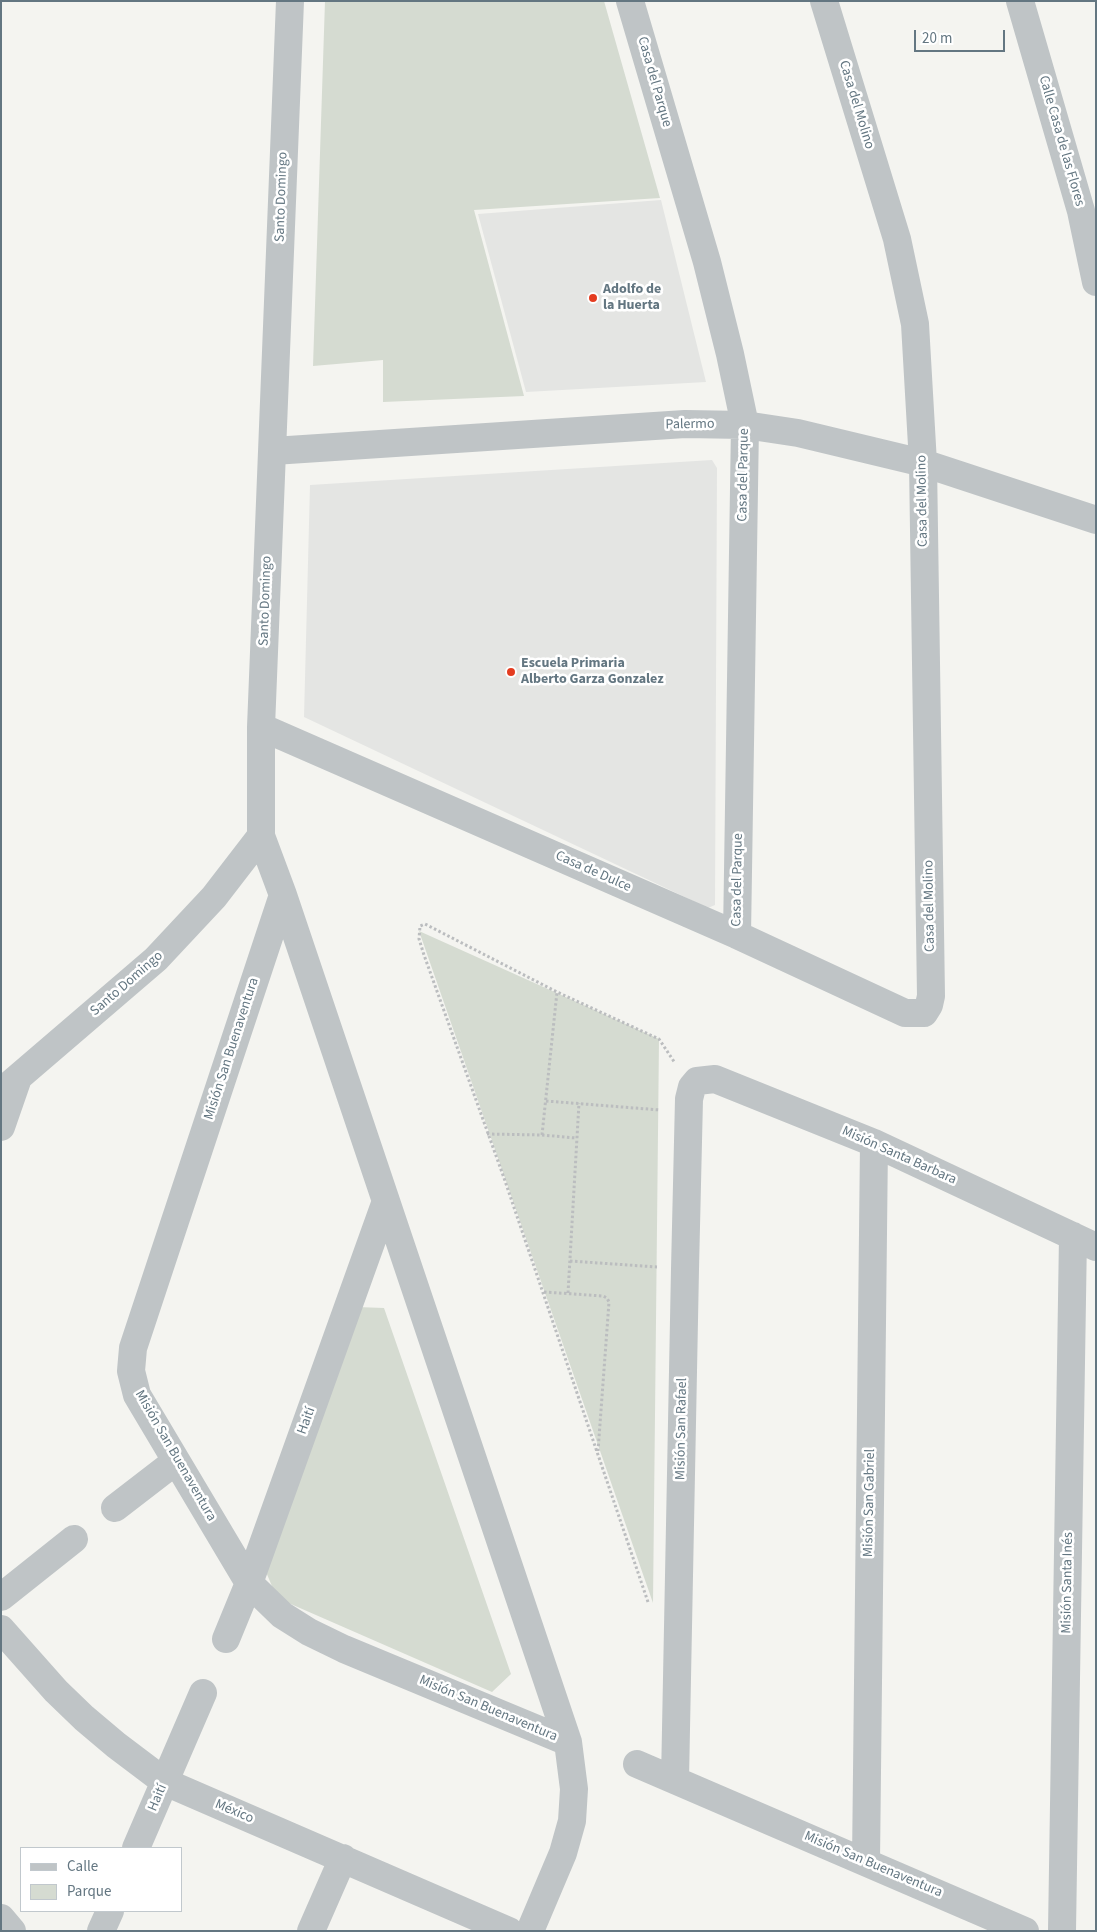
<!DOCTYPE html>
<html>
<head>
<meta charset="utf-8">
<style>
	body { margin:0 }
	#map { position:relative; width:1097px; height:1932px; overflow:hidden; background:#f4f4f0; font-family:"Source Sans 3",sans-serif }
	canvas { display:block }
	.frame { position:absolute; inset:0; border:2px solid #637681; pointer-events:none }
	.legend { position:absolute; left:20px; top:1847px; width:162px; height:65px; box-sizing:border-box; background:#fff; border:1px solid #c1c8cd; margin:0; padding:6px 9px; list-style:none; font-size:15px; color:#637681 }
	.legend li { display:flex; align-items:center; gap:10px; height:25px }
	.legend b { width:25px; border:1px solid #c1c8cd }
	.scale { position:absolute; left:914px; top:30px; width:91px; height:22px; box-sizing:border-box; border:2px solid #637681; border-top:0; padding-left:6px; font-size:15px; line-height:18px; white-space:nowrap; color:#637681; -webkit-text-stroke:4px #fff; paint-order:stroke }
</style>
</head>
<body>
<div id="map">
<canvas width="1097" height="1932"></canvas>
<div class="frame"></div>
<ul class="legend">
<li><b style="height:6px;background:#bfc4c6"></b>Calle</li>
<li><b style="height:14px;background:#d5dbd1"></b>Parque</li>
</ul>
<div class="scale">20 m</div>
</div>
<script>
const context = document.querySelector('canvas').getContext('2d');
context.lineJoin = 'round';
function fillPath(path, color) {
  context.fillStyle = color;
  context.fill(path, 'evenodd');
}
function poly(rows) {
  const path = new Path2D();
  for (const r of rows) {
    path.moveTo(r[0], r[1]);
    for (let i = 2; i < r.length; i += 2) path.lineTo(r[i], r[i + 1]);
  }
  return path;
}
function strokePath(path, color, width, dash) {
  context.strokeStyle = color;
  context.lineWidth = width;
  context.lineCap = dash ? 'butt' : 'round';
  context.setLineDash(dash || []);
  context.stroke(path);
}
function write(font, color, halo, rows, align = 'center') {
  context.font = font + ' "Source Sans 3",sans-serif';
  context.lineWidth = 5;
  context.setLineDash([]);
  context.textBaseline = 'middle';
  context.strokeStyle = halo;
  context.fillStyle = color;
  for (const [text, x, y, turn = 0] of rows) {
    context.save();
    context.translate(x, y);
    context.rotate((+turn || 0) * Math.PI / 180);
    context.textAlign = isNaN(turn) ? turn : align;
    if (halo) context.strokeText(text, 0, 0);
    context.fillText(text, 0, 0);
    context.restore();
  }
}
fillPath(poly([
	[661,200,706,382,526,392,478,214],
	[712,460,717,468,715,905,708,908,304,717,310,485]
]), '#e4e5e3');
fillPath(poly([
	[325,1,604,1,660,198,474,210,524,396,383,402,383,360,313,366],
	[419,931,659,1039,653,1603],
	[357,1307,384,1308,511,1674,492,1692,277,1598,266,1572]
]), '#d5dbd1');
strokePath(poly([
	[546,1101,660,1110],
	[487,1134,542,1135,557,992],
	[542,1135,576,1138],
	[570,1261,657,1267],
	[544,1292,603,1296,607,1298,609,1302,598,1451],
	[568,1293,579,1103],
	[648,1602,504,1178,424,955,419,939,420,926,425,924,557,992,659,1039,675,1063]
]), '#bbbdbf', 3, [2.5, 2.5]);
strokePath(poly([
	[630,1,707,262,730,354,745,425,737,935],
	[1020,1,1081,211,1096,282],
	[273,451,685,424,745,425,798,433,923,463,1096,520],
	[261,727,737,935,905,1013,924,1013,929,1005,931,996,923,463,915,324,897,239,824,1],
	[261,836,283,895,568,1742,574,1789,572,1821,563,1853,530,1931],
	[283,895,133,1348,131,1371,137,1395,249,1583,282,1615,309,1632,344,1649,568,1742],
	[1,1092,156,959,214,897,261,836,261,727,290,1],
	[1,1127,18,1078],
	[115,1508,176,1461],
	[1,1597,74,1539],
	[1,1629,56,1691,84,1718,116,1745,165,1782,509,1931],
	[226,1639,249,1583,386,1201],
	[637,1764,1025,1931],
	[675,1780,685,1269,689,1099,692,1087,697,1081,715,1079,874,1143,1096,1247],
	[136,1848,203,1693],
	[866,1862,874,1143],
	[1,1918,12,1931],
	[101,1931,110,1911],
	[311,1931,343,1858],
	[1062,1931,1073,1236]
]), '#bfc4c6', 28);
for (const [x, y, r, color] of [
	[593,298,5,"#e43c20"],
	[511,672,5,"#e43c20"]
]) {
  const dot = new Path2D();
  dot.arc(x, y, r, 0, 2 * Math.PI);
  context.fillStyle = color;
  context.fill(dot);
  strokePath(dot, '#fff', 2);
}
write('14px', '#637681', '#fff', [
	["Casa del Parque",654,82,74],
	["Casa del Molino",856,105,73],
	["Calle Casa de las Flores",1061,141,74],
	["Santo Domingo",282,197,-88],
	["Palermo",690,425,-1],
	["Casa del Parque",744,475,-89],
	["Casa del Molino",923,501,-91],
	["Santo Domingo",266,601,-88],
	["Casa de Dulce",593,872,24],
	["Casa del Parque",738,880,-89],
	["Casa del Molino",930,906,-91],
	["Santo Domingo",127,984,-41],
	["Misión San Buenaventura",232,1049,-72],
	["Misión Santa Barbara",899,1156,24],
	["Haití",307,1421,-70],
	["Misión San Rafael",682,1429,-89],
	["Misión San Buenaventura",175,1456,60],
	["Misión San Gabriel",870,1503,-89],
	["Misión Santa Inés",1068,1583,-89],
	["Misión San Buenaventura",488,1709,23],
	["Haití",158,1798,-67],
	["México",234,1812,23],
	["Misión San Buenaventura",873,1865,23]
]);
write('bold 14px', '#637681', '#fff', [
	["Adolfo de",603,290],
	["la Huerta",603,306],
	["Escuela Primaria",521,664],
	["Alberto Garza Gonzalez",521,680]
], 'left');
</script>
</body>
</html>
